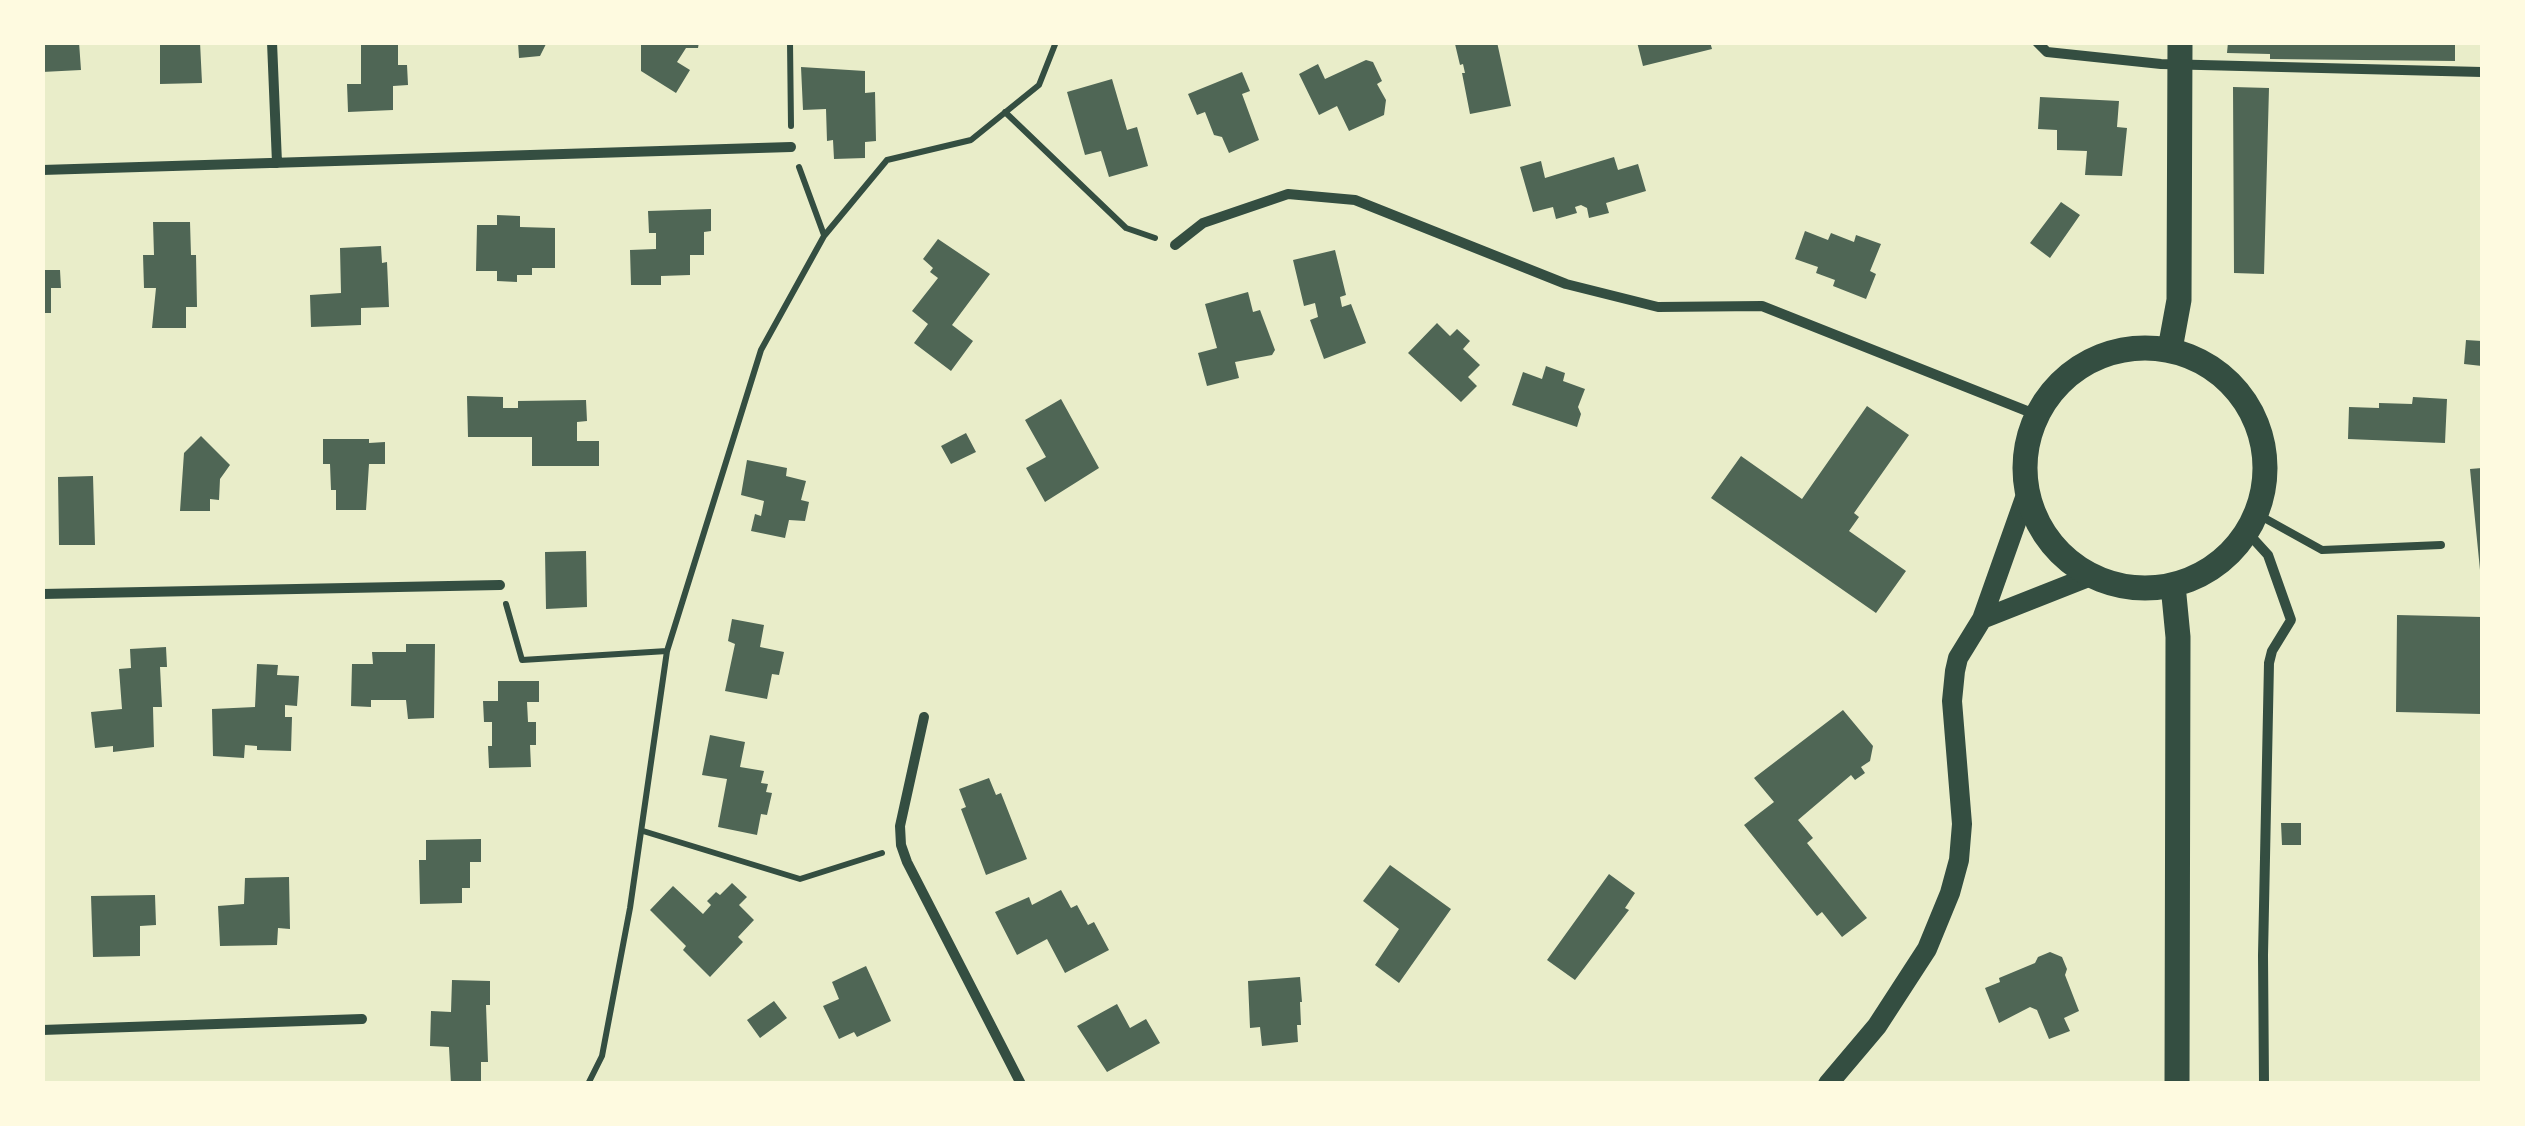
<!DOCTYPE html>
<html>
<head>
<meta charset="utf-8">
<style>
	body { margin:0 }
	#map { position:relative; width:2525px; height:1126px; overflow:hidden; background:#e9edc9; font-family:"DejaVu Sans",sans-serif }
	canvas { display:block }
	.frame { position:absolute; inset:0; border:45px solid #fefae0; pointer-events:none }
</style>
</head>
<body>
<div id="map">
<canvas width="2525" height="1126"></canvas>
<div class="frame"></div>
</div>
<script>
const context = document.querySelector('canvas').getContext('2d');
context.lineJoin = 'round';
function fillPath(path, color) {
  context.fillStyle = color;
  context.fill(path, 'evenodd');
}
function poly(rows) {
  const path = new Path2D();
  for (const r of rows) {
    if (r.length === 3) {
      path.moveTo(r[0] + r[2], r[1]);
      path.arc(r[0], r[1], r[2], 0, 2 * Math.PI);
      continue;
    }
    path.moveTo(r[0], r[1]);
    for (let i = 2; i < r.length; i += 2) path.lineTo(r[i], r[i + 1]);
  }
  return path;
}
function strokePath(path, color, width, dash) {
  context.strokeStyle = color;
  context.lineWidth = width;
  context.lineCap = dash ? 'butt' : 'round';
  context.setLineDash(dash || []);
  context.stroke(path);
}
fillPath(poly([
	[42,42,79,42,81,70,42,72],
	[160,42,200,42,202,83,160,84],
	[361,42,398,42,398,65,407,65,408,85,393,86,393,110,348,112,347,84,361,84],
	[518,42,547,42,540,56,519,58],
	[641,42,699,42,698,48,686,48,677,62,690,70,676,93,641,71],
	[1463,42,1497,42,1511,106,1470,114,1462,73,1465,73,1463,64,1460,65,1455,44],
	[1637,42,1710,42,1712,49,1643,66],
	[2228,42,2455,42,2455,61,2270,59,2270,54,2227,53],
	[1366,60,1373,62,1382,81,1377,84,1386,100,1384,115,1349,131,1337,106,1319,115,1299,74,1318,64,1325,79],
	[801,67,865,71,865,93,875,92,876,141,865,142,865,158,834,159,833,140,827,141,826,109,803,110],
	[1242,72,1250,91,1242,94,1259,140,1229,153,1222,137,1214,135,1205,112,1197,115,1188,94],
	[1112,79,1127,130,1137,127,1148,166,1109,177,1101,151,1085,155,1067,92],
	[2233,87,2269,88,2264,274,2234,273],
	[2040,97,2119,101,2117,127,2127,128,2122,176,2085,175,2087,151,2057,150,2057,130,2038,129],
	[1614,157,1618,170,1638,164,1646,191,1606,203,1609,213,1589,218,1587,208,1581,205,1575,207,1577,213,1556,219,1553,207,1533,212,1520,167,1541,161,1545,178],
	[2061,202,2080,215,2050,258,2030,243],
	[711,209,711,231,704,232,704,255,690,255,690,275,661,276,661,285,631,285,630,250,656,249,656,233,649,233,648,211],
	[497,215,520,216,520,227,555,228,555,268,532,268,532,275,517,275,517,282,497,281,497,271,476,271,477,225,497,225],
	[153,222,190,222,191,255,196,255,197,307,186,307,186,328,152,328,156,288,144,288,143,255,154,255],
	[1805,231,1828,240,1831,233,1854,242,1856,235,1881,244,1870,271,1876,274,1866,299,1833,286,1835,280,1816,273,1818,267,1795,259],
	[938,239,990,274,952,325,973,341,951,371,914,343,928,324,912,311,938,278,930,272,933,268,923,259],
	[381,246,382,263,387,262,389,307,361,308,361,325,311,327,310,295,341,293,340,248],
	[1335,250,1346,295,1340,297,1342,307,1351,304,1366,343,1324,359,1310,320,1318,317,1315,303,1304,306,1293,260],
	[42,270,60,270,61,288,51,288,51,313,42,313],
	[1248,292,1253,312,1260,310,1275,350,1272,355,1235,362,1239,378,1207,386,1198,353,1217,348,1205,304],
	[1437,323,1450,336,1457,329,1470,341,1463,349,1480,365,1468,377,1477,386,1461,402,1408,353],
	[2466,340,2482,341,2482,366,2464,364],
	[1546,366,1565,373,1563,381,1585,389,1578,407,1581,414,1577,427,1512,405,1523,372,1542,379],
	[467,396,503,397,503,408,518,408,518,401,586,400,587,421,577,422,577,441,599,441,599,466,532,466,532,437,468,437],
	[2413,397,2447,399,2445,443,2348,439,2349,407,2379,408,2379,403,2412,404],
	[1061,399,1099,468,1045,502,1026,468,1046,457,1025,420],
	[1867,406,1909,435,1854,513,1859,517,1849,531,1906,571,1876,613,1711,498,1741,456,1802,499],
	[966,433,976,452,951,464,941,446],
	[201,436,230,465,220,479,219,500,210,499,210,511,180,511,184,453],
	[323,439,369,439,369,443,385,442,385,464,369,464,366,510,336,510,336,490,331,490,330,464,323,464],
	[747,460,787,468,786,476,806,481,801,500,809,502,805,521,789,520,785,538,751,531,755,514,761,516,764,501,741,495],
	[2482,468,2482,570,2480,570,2470,469],
	[93,476,95,545,59,545,58,477],
	[586,551,587,607,546,609,545,552],
	[2397,615,2482,617,2482,714,2396,712],
	[732,619,764,625,760,647,784,652,779,675,772,674,767,699,725,691,735,644,728,641],
	[406,644,435,644,434,718,408,719,406,700,371,700,371,707,351,706,352,664,373,664,372,652,406,652],
	[166,647,167,667,160,667,162,707,153,707,154,747,113,752,113,746,95,748,91,712,122,709,119,669,131,668,130,649],
	[257,664,278,665,277,675,299,676,297,706,285,705,285,717,292,717,291,751,257,750,257,746,245,745,244,758,213,756,212,709,255,707],
	[498,681,539,681,539,702,527,702,528,722,536,722,536,745,530,745,531,767,489,768,488,746,492,746,492,722,484,722,483,701,498,701],
	[1843,710,1873,746,1870,761,1861,767,1865,773,1855,780,1851,775,1798,820,1813,838,1807,843,1867,918,1842,937,1822,912,1817,916,1744,825,1774,802,1754,778],
	[710,735,745,742,740,767,764,771,761,783,768,784,766,792,772,793,767,815,761,814,757,835,718,827,727,779,702,775],
	[989,778,996,795,1001,793,1027,859,986,875,961,809,966,807,959,789],
	[2281,823,2301,823,2301,845,2282,845],
	[481,839,481,862,470,862,470,888,462,888,462,903,420,904,419,860,426,860,426,840],
	[1390,865,1451,909,1399,983,1375,965,1399,929,1363,901],
	[1609,874,1635,893,1625,908,1629,910,1575,980,1547,960],
	[289,877,290,929,278,928,277,945,220,946,218,906,244,904,245,878],
	[732,883,747,897,739,905,754,920,738,937,743,942,710,977,683,950,686,946,650,910,673,886,703,914,711,905,707,901,716,892,720,895],
	[1061,890,1071,908,1077,905,1088,925,1094,922,1109,950,1065,973,1047,939,1017,955,995,912,1029,897,1032,905],
	[155,895,156,925,140,926,140,956,93,957,91,896],
	[2050,952,2062,957,2067,969,2065,975,2079,1011,2064,1018,2070,1031,2049,1039,2037,1010,2030,1007,1999,1023,1985,988,2000,982,1999,978,2035,963,2038,957],
	[866,966,891,1021,857,1037,854,1032,839,1039,823,1006,839,999,832,982],
	[1300,977,1302,1002,1300,1002,1301,1025,1297,1025,1298,1042,1262,1046,1260,1027,1250,1028,1248,981],
	[452,980,490,981,490,1005,486,1005,488,1062,481,1062,481,1084,451,1084,449,1047,430,1046,431,1011,451,1012],
	[774,1001,787,1018,760,1038,747,1020],
	[1117,1004,1130,1028,1146,1019,1160,1043,1107,1072,1077,1026]
]), '#4f6655');
strokePath(poly([
	[790,42,791,126],
	[1005,112,1126,228,1155,238],
	[799,167,824,235],
	[506,604,522,660,667,651],
	[643,831,800,879,882,853],
	[588,1084,602,1056,630,908,667,651,761,350,824,236,887,160,971,140,1039,85,1056,42]
]), '#344e41', 6);
strokePath(poly([
	[2257,514,2322,550,2441,545]
]), '#344e41', 8);
strokePath(poly([
	[272,42,277,163],
	[2037,42,2047,52,2161,64,2482,72],
	[42,170,791,147],
	[1175,245,1203,223,1288,194,1355,200,1566,284,1658,307,1762,306,2037,415],
	[2247,532,2268,555,2291,620,2272,651,2269,663,2263,955,2264,1084],
	[42,594,500,585],
	[924,717,900,826,901,845,907,862,1021,1084],
	[42,1030,362,1019]
]), '#344e41', 10);
strokePath(poly([
	[1982,619,2091,576],
	[1828,1084,1877,1026,1927,949,1950,893,1959,860,1962,824,1952,701,1955,671,1958,658,1982,619,2027,492]
]), '#344e41', 20);
strokePath(poly([
	[2145,468,120],
	[2170,349,2179,300,2180,42],
	[2173,585,2178,637,2177,1084]
]), '#344e41', 25);
</script>
</body>
</html>
